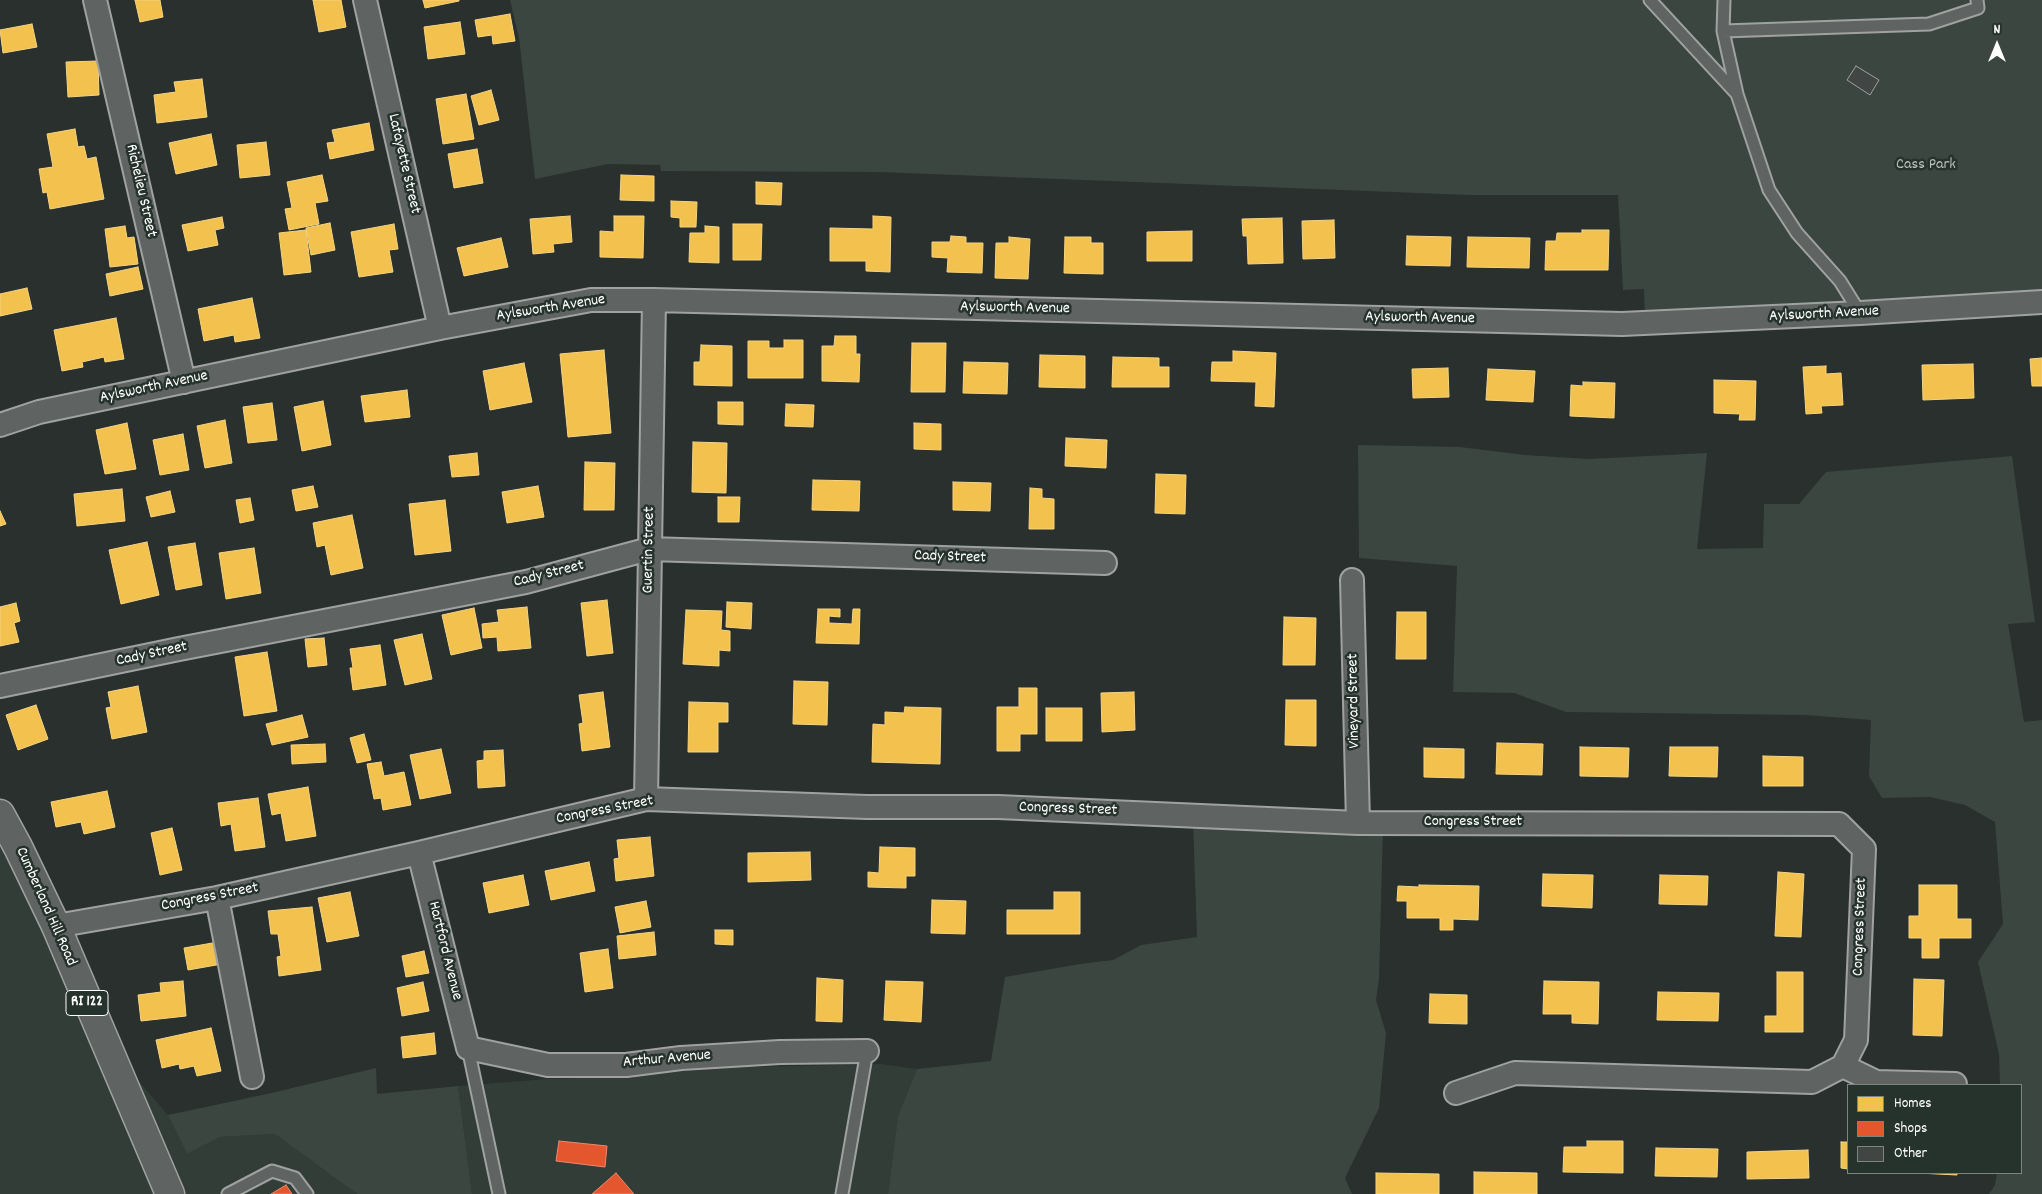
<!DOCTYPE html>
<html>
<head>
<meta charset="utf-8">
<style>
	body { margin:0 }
	#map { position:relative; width:2042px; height:1194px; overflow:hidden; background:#29302d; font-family:Dekko,sans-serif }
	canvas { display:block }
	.legend { position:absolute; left:1847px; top:1084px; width:175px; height:90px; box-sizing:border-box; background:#26332d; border:1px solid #7d8581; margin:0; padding:6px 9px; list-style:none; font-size:15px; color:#fff }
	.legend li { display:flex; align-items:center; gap:10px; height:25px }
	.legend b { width:25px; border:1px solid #7d8581 }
	.north { position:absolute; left:1972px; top:20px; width:50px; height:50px; -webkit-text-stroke:4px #26332d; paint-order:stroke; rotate:0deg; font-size:14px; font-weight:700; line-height:20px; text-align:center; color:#fff }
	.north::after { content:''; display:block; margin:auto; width:18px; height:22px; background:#fff; clip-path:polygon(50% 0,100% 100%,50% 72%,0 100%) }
</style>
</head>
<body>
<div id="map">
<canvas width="2042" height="1194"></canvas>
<ul class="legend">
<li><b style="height:14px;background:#f2c14e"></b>Homes</li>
<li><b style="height:14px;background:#e4572e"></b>Shops</li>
<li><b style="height:14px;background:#414644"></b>Other</li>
</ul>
<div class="north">N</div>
</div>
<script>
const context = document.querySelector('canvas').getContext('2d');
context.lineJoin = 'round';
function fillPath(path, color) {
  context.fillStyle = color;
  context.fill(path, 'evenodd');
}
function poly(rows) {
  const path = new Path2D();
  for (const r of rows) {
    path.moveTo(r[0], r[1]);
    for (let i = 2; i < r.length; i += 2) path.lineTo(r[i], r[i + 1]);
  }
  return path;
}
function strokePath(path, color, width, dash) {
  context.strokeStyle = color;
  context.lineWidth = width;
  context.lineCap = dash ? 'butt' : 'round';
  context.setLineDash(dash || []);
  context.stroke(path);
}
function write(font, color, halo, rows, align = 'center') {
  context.font = font + ' Dekko,sans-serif';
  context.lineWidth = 5;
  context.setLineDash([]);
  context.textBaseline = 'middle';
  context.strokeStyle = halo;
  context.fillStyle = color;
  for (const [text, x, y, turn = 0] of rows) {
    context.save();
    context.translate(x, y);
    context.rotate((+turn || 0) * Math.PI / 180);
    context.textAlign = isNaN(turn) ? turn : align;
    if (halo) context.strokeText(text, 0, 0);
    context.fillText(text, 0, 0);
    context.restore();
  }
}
fillPath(poly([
	[0,799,54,894,76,941,136,1078,168,1115,187,1154,220,1137,275,1134,357,1194,0,1194],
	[881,1064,917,1069,898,1116,888,1194,472,1194,458,1086,547,1079,623,1077,705,1068]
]), '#323d38');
fillPath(poly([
	[510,0,2042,0,2042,305,1645,320,1644,289,1623,290,1618,195,1470,195,878,172,661,171,660,165,608,164,535,179,519,38],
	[1358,445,1460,447,1525,455,1588,459,1707,453,1697,549,1763,548,1764,504,1799,504,1826,472,2012,456,2035,622,2008,624,2024,722,2042,720,2042,1194,1989,1194,1995,1185,1997,1173,2021,1173,2021,1085,2000,1085,1999,1054,1978,962,2003,924,1995,822,1965,805,1930,797,1882,798,1869,776,1871,720,1805,715,1566,712,1514,693,1453,692,1457,566,1359,558],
	[1193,821,1383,827,1379,979,1376,1000,1386,1033,1379,1108,1345,1178,1352,1194,888,1194,898,1116,917,1069,991,1061,1005,977,1080,964,1113,960,1141,945,1197,937],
	[376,1068,377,1094,458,1086,472,1194,357,1194,275,1134,220,1137,187,1154,168,1115,267,1094]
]), '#3b4641');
const homes = poly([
	[135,0,160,0,163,17,140,22,135,0],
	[313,0,341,0,346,27,319,32,313,0],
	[423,0,459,0,459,1,425,8,423,0],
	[510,14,515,41,493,44,492,35,478,37,475,20,510,14],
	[460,22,465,54,428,59,424,27,460,22],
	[32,24,37,47,3,53,0,30,32,24],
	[98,61,99,95,68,97,66,62,98,61],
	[202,79,207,117,157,123,154,95,176,92,174,82,202,79],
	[491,90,499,120,479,125,471,96,491,90],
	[466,94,474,139,443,144,436,99,466,94],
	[369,123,374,150,330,159,327,143,335,142,332,130,369,123],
	[75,129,78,147,84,146,87,159,96,157,104,199,50,209,47,192,43,193,39,169,53,167,47,134,75,129],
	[211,134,217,165,176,174,169,143,211,134],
	[266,142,270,175,240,178,237,145,266,142],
	[477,149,483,183,454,188,448,154,477,149],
	[322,175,328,201,315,203,319,224,289,230,285,209,292,208,287,182,322,175],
	[621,175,654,176,654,201,620,200,621,175],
	[756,182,782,183,781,205,756,204,756,182],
	[671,201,697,202,696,227,680,227,680,218,671,217,671,201],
	[570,216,572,242,553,244,554,252,533,254,530,219,570,216],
	[614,216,644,216,643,258,600,257,600,231,614,232,614,216],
	[873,216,891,217,890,272,866,271,866,261,830,261,830,228,873,229,873,216],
	[222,217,224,228,215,230,218,245,188,251,182,225,222,217],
	[1282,218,1283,263,1248,264,1247,236,1243,236,1242,219,1282,218],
	[1334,220,1335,258,1303,259,1302,221,1334,220],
	[330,223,335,250,311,255,306,228,330,223],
	[394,224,398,249,389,250,393,272,359,277,351,232,394,224],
	[733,224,762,224,761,260,733,260,733,224],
	[125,226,127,238,134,237,138,264,110,267,105,229,125,226],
	[705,226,719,227,719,263,689,262,690,233,705,233,705,226],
	[306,230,311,272,284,275,279,233,306,230],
	[1582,230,1609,230,1608,270,1545,270,1546,241,1556,241,1557,233,1582,233,1582,230],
	[1192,231,1192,261,1147,261,1147,232,1192,231],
	[951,236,966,237,966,243,983,243,982,273,947,272,948,258,932,257,932,242,950,242,951,236],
	[1407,236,1451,237,1450,266,1406,265,1407,236],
	[1009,237,1030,239,1028,279,995,278,996,243,1009,243,1009,237],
	[1065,237,1091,237,1091,243,1103,243,1103,274,1064,273,1065,237],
	[1468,237,1530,238,1529,268,1467,267,1468,237],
	[501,238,508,267,464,276,457,248,501,238],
	[138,267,143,289,110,296,106,274,138,267],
	[27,288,32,309,0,316,0,294,27,288],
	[252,298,260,338,235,342,234,335,204,341,198,309,252,298],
	[116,318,124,359,105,362,104,357,82,362,83,367,62,371,54,330,116,318],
	[835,336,856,336,856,354,860,354,859,382,822,381,822,346,834,346,835,336],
	[784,340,803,340,803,378,748,378,748,341,769,341,769,348,784,348,784,340],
	[912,343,946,343,945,392,911,392,912,343],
	[701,345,732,346,732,386,694,385,694,362,700,362,701,345],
	[604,350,611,433,568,437,560,354,604,350],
	[1233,351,1276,353,1274,407,1255,406,1256,382,1211,381,1212,362,1233,362,1233,351],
	[1040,355,1085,356,1085,388,1039,387,1040,355],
	[1113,357,1159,358,1159,367,1169,367,1169,387,1112,387,1113,357],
	[2042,358,2042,386,2032,386,2030,359,2042,358],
	[964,362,1008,363,1007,394,963,393,964,362],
	[524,363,532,402,490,410,483,371,524,363],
	[1973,364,1974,398,1923,400,1922,365,1973,364],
	[1826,366,1826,374,1841,373,1843,405,1821,406,1822,413,1806,414,1803,367,1826,366],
	[1448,368,1449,397,1413,398,1412,369,1448,368],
	[1488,369,1535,371,1533,402,1486,400,1488,369],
	[1714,380,1756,381,1755,420,1739,420,1740,414,1714,413,1714,380],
	[1583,382,1615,383,1614,418,1570,416,1571,385,1583,386,1583,382],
	[407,390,410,417,365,422,361,396,407,390],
	[323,401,331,445,302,451,294,407,323,401],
	[718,402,743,402,743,425,718,424,718,402],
	[272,403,277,440,248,443,243,407,272,403],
	[786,404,814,405,813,427,785,426,786,404],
	[225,420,232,463,205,468,197,426,225,420],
	[127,423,136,469,105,474,96,430,127,423],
	[914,423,941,424,941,450,914,449,914,423],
	[183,434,189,470,160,475,153,440,183,434],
	[1066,438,1107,440,1106,468,1065,466,1066,438],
	[693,442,727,443,726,493,692,492,693,442],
	[477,453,479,475,452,477,449,456,477,453],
	[585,462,615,463,614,510,584,510,585,462],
	[1156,474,1186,475,1185,514,1155,513,1156,474],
	[813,480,860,481,859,511,812,510,813,480],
	[953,482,991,483,990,511,953,510,953,482],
	[313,486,318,507,296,511,292,490,313,486],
	[538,486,544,517,507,523,502,492,538,486],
	[1030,488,1042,489,1042,498,1054,499,1054,529,1029,529,1030,488],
	[122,489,125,521,77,526,74,494,122,489],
	[170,491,175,512,151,517,146,497,170,491],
	[718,497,740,497,739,522,718,522,718,497],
	[250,498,254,520,240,523,236,500,250,498],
	[445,500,451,551,415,555,409,504,445,500],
	[0,511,6,524,0,526,0,511],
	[352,515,363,568,331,575,325,545,317,547,313,523,352,515],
	[147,542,159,595,121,604,109,550,147,542],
	[195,543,202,585,176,590,168,547,195,543],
	[254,548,261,593,226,599,219,553,254,548],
	[607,600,613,653,587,656,581,603,607,600],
	[727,602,752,603,751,629,726,627,727,602],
	[16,603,20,621,14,623,19,642,0,646,0,607,16,603],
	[527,607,531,648,498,651,497,637,483,638,482,624,499,622,497,610,527,607],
	[474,608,482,648,451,655,442,615,474,608],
	[818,609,840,609,840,617,829,616,829,623,852,624,853,609,860,609,859,644,816,643,818,609],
	[686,610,722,611,721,630,730,631,730,651,719,650,719,666,683,664,686,610],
	[1397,612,1426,612,1426,659,1396,659,1397,612],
	[1284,617,1316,618,1315,665,1283,665,1284,617],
	[422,634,432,679,405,685,394,640,422,634],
	[324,638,327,665,308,667,305,639,324,638],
	[380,645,386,685,353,690,350,668,353,668,350,649,380,645],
	[267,652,277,711,244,716,235,657,267,652],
	[794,681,828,682,827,725,793,724,794,681],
	[138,686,147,732,112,739,106,708,111,707,108,692,138,686],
	[1019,688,1037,688,1037,734,1020,734,1020,751,997,751,997,707,1019,707,1019,688],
	[603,692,610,747,582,751,579,724,583,723,579,695,603,692],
	[1134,692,1135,730,1102,732,1101,693,1134,692],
	[1286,700,1316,700,1316,746,1285,745,1286,700],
	[689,702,728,703,728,722,718,722,718,752,688,752,689,702],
	[36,705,48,739,18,750,6,715,36,705],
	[905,707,941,708,940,764,872,762,873,724,885,725,885,712,904,713,905,707],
	[1046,708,1082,708,1082,741,1046,741,1046,708],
	[302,715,308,737,272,745,266,724,302,715],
	[364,734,371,760,357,763,350,738,364,734],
	[1497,743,1543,744,1542,775,1496,774,1497,743],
	[325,744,326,762,292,764,291,745,325,744],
	[1580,747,1629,748,1628,777,1580,776,1580,747],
	[1670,747,1718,747,1717,777,1669,776,1670,747],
	[1424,748,1464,749,1464,778,1424,777,1424,748],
	[441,749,451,793,420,799,410,755,441,749],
	[503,750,505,786,478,788,477,761,484,760,484,751,503,750],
	[1763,756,1803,757,1803,786,1763,786,1763,756],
	[381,762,384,776,404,772,411,805,383,810,381,798,374,799,367,764,381,762],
	[308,787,316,836,286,841,281,813,272,815,268,794,308,787],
	[107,791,115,827,84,834,81,822,56,827,51,802,107,791],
	[258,798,265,847,235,851,231,824,221,826,218,803,258,798],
	[172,828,182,870,160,875,151,833,172,828],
	[650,837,654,876,616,881,614,859,619,858,617,840,650,837],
	[880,847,915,848,915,876,906,876,906,888,868,887,868,872,879,873,880,847],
	[810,852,811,880,748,882,748,853,810,852],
	[589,862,595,891,551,900,545,871,589,862],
	[1778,872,1804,874,1801,937,1775,936,1778,872],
	[1543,874,1593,875,1592,908,1542,906,1543,874],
	[523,875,529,905,489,913,483,883,523,875],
	[1660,875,1708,876,1707,905,1659,904,1660,875],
	[1419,885,1479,886,1478,920,1453,919,1453,930,1440,930,1440,918,1407,918,1407,901,1397,901,1398,886,1419,887,1419,885],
	[1919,885,1957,885,1957,919,1971,919,1971,938,1939,938,1939,958,1922,958,1922,938,1909,938,1909,916,1919,916,1919,885],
	[350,892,359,936,327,942,318,898,350,892],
	[1054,892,1080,892,1080,934,1007,934,1007,910,1054,910,1054,892],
	[932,900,966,901,965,934,931,933,932,900],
	[646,901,651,927,620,933,615,907,646,901],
	[312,907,321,970,279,976,277,957,281,956,278,934,271,934,268,911,312,907],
	[715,930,733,930,733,945,715,944,715,930],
	[654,932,656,955,619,959,617,936,654,932],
	[218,942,222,964,188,970,184,948,218,942],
	[608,949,613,988,585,992,580,953,608,949],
	[424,951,429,973,406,977,402,956,424,951],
	[1777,972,1803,972,1803,1032,1765,1032,1765,1016,1777,1016,1777,972],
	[817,978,843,980,842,1022,816,1021,817,978],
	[1914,979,1944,980,1942,1036,1913,1035,1914,979],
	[183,981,186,1016,141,1021,138,995,161,992,160,983,183,981],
	[886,981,923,982,921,1022,884,1020,886,981],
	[1544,981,1599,982,1598,1024,1572,1023,1572,1014,1543,1014,1544,981],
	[423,982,429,1011,402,1016,397,988,423,982],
	[1658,992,1719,993,1718,1021,1657,1020,1658,992],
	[1430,994,1467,995,1467,1024,1429,1023,1430,994],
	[211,1028,221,1071,197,1076,194,1066,180,1069,179,1064,162,1068,156,1040,211,1028],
	[434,1033,436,1054,403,1058,401,1037,434,1033],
	[1587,1141,1623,1141,1623,1173,1563,1172,1564,1147,1587,1147,1587,1141],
	[1841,1142,1848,1142,1848,1169,1841,1168,1841,1142],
	[1656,1148,1718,1149,1717,1177,1655,1176,1656,1148],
	[1808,1150,1809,1178,1747,1179,1747,1152,1808,1150],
	[1474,1172,1537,1173,1537,1194,1474,1194,1474,1172],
	[1376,1173,1439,1174,1439,1194,1376,1194,1376,1173],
	[1918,1173,1957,1173,1957,1175,1918,1173]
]);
fillPath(homes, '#f2c14e');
strokePath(homes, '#f6d483', 1);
const shops = poly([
	[559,1141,607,1146,605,1167,556,1161,559,1141],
	[616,1173,634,1194,592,1194,616,1173],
	[286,1185,292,1194,271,1194,286,1185]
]);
fillPath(shops, '#e4572e');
strokePath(shops, '#ec896d', 1);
const building = poly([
	[1856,66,1879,80,1870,95,1847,80,1856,66]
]);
fillPath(building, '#414644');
strokePath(building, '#9fa2a0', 1);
const lane = poly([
	[1650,0,1736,93],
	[1723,31,1724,0],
	[1860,313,1840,281,1797,233,1769,190,1737,94,1723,31,1929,24,1978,8,1977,0],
	[468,1048,499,1194],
	[228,1194,272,1171,295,1178,307,1194],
	[842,1194,867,1051]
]);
const street = poly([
	[95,0,184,382],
	[365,0,440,328],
	[0,425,39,412,440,328,591,300,654,300,1622,324,1860,313,2042,302],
	[1352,580,1358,823],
	[0,686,179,649,526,582,649,549,1105,563],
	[646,799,654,300],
	[419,853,468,1048,548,1065,626,1065,681,1058,780,1052,867,1051],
	[217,898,252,1077],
	[56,926,217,898,419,853,646,799,867,807,998,807,1358,823,1839,824,1864,849,1856,1040,1843,1066,1812,1082,1515,1073,1456,1093],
	[1843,1066,1876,1082,1955,1084]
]);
const primary = poly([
	[0,814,18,847,56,926,170,1194]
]);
strokePath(lane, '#9fa2a0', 15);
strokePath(street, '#9fa2a0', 26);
strokePath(primary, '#9fa2a0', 31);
strokePath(lane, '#5f6362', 11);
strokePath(street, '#5f6362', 22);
strokePath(primary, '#5f6362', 28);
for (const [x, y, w] of [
	[87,1003,42]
]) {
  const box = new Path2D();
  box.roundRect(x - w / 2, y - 12.5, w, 25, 4);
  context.fillStyle = '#26332d';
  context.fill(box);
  strokePath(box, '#fff', 1);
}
write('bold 15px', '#fff', null, [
	["RI 122",87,1003]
]);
write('16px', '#fff', '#26332d', [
	["Lafayette Street",403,164,77],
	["Richelieu Street",140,191,77],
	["Aylsworth Avenue",551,309,-9],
	["Aylsworth Avenue",1015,309,1],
	["Aylsworth Avenue",1824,315,-3],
	["Aylsworth Avenue",1420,319,1],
	["Aylsworth Avenue",154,388,-12],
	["Guertin Street",650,550,-89],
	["Cady Street",950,558,2],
	["Cady Street",549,575,-14],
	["Cady Street",152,655,-12],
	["Vineyard Street",1355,701,-91],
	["Congress Street",1068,810,2],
	["Congress Street",605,811,-11],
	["Congress Street",1473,823],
	["Congress Street",210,898,-11],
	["Cumberland Hill Road",45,907,66],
	["Congress Street",1861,927,-88],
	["Hartford Avenue",444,951,76],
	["Arthur Avenue",667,1060,-5]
]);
write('16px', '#bbbfbe', '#26332d', [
	["Cass Park",1926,166]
]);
</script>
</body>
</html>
